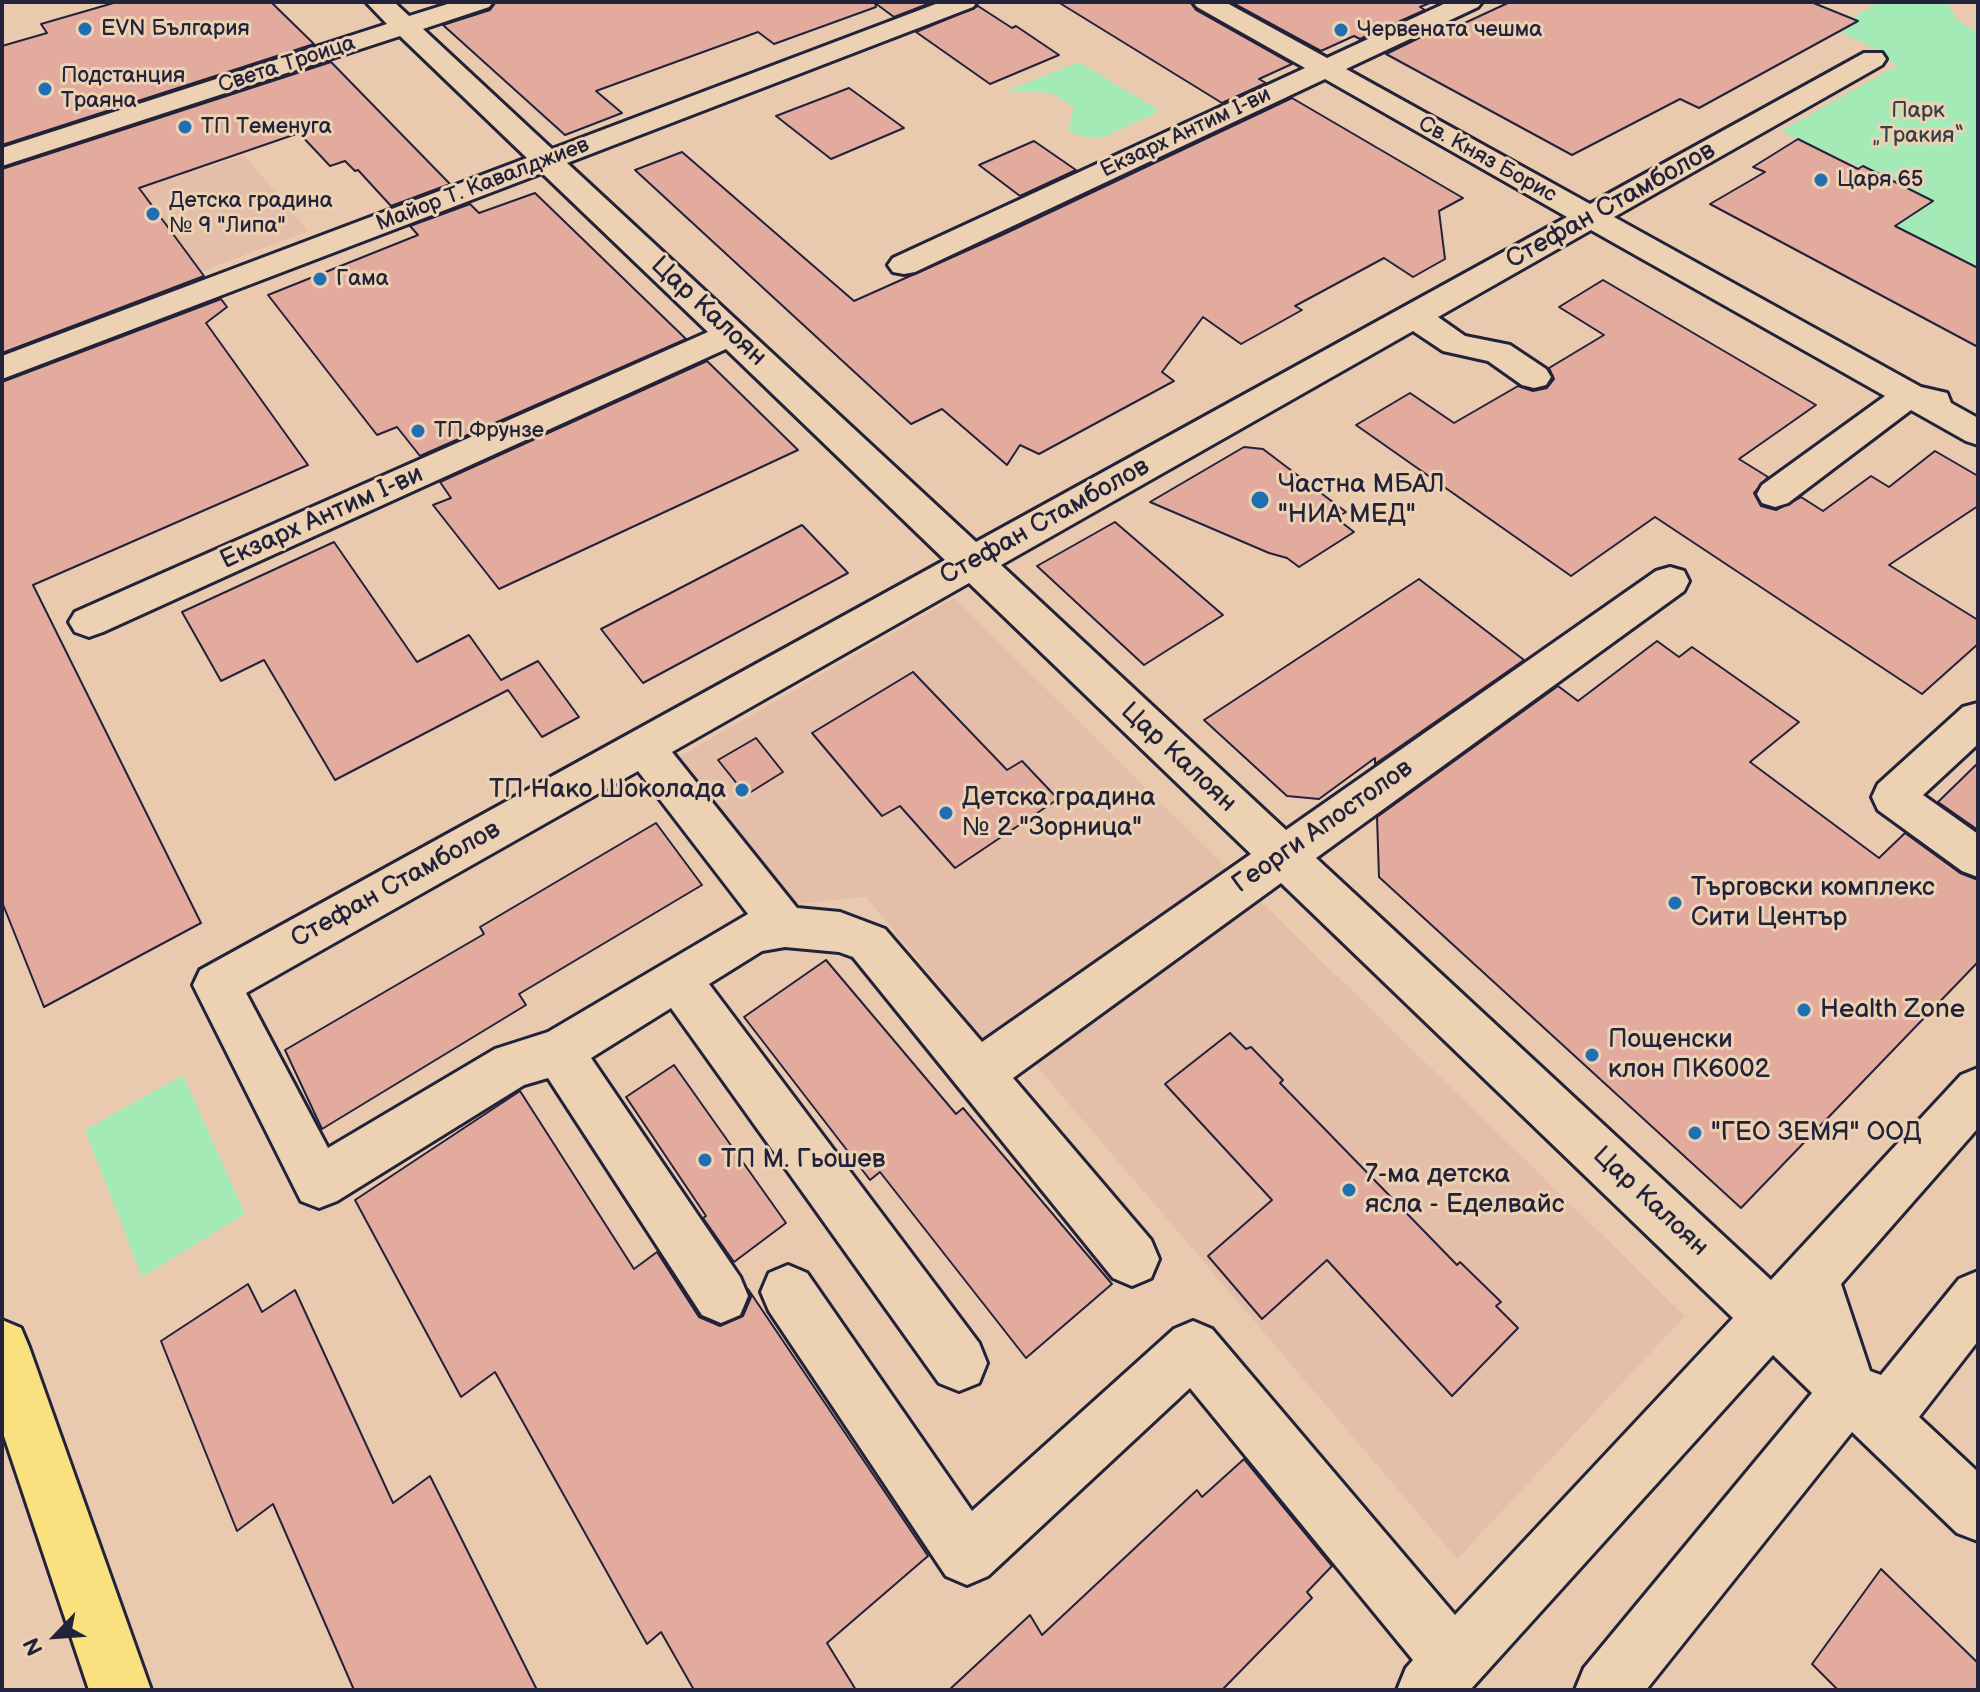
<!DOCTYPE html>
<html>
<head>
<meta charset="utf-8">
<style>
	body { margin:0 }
	#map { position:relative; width:1980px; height:1692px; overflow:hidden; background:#eacaaf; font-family:"Balsamiq Sans",sans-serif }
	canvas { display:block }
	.frame { position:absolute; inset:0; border:4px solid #22223b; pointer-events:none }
	.north { position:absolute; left:16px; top:1596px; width:80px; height:80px; -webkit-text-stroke:6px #ecd2b3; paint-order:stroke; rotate:245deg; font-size:22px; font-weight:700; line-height:32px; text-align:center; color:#22223b }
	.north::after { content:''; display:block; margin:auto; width:28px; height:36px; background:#22223b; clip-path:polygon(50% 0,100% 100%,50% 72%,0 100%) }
</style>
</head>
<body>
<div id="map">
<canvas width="1980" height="1692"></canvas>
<div class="frame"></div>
<div class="north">N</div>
</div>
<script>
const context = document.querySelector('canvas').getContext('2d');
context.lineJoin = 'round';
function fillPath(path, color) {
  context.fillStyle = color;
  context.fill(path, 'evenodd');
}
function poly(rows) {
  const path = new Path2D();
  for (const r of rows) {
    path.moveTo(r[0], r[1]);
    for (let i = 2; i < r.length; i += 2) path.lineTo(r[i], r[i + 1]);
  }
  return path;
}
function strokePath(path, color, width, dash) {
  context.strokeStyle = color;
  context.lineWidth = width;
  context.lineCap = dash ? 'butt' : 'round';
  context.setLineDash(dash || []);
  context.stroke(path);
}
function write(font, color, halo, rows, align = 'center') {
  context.font = font + ' "Balsamiq Sans",sans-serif';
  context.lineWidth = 6;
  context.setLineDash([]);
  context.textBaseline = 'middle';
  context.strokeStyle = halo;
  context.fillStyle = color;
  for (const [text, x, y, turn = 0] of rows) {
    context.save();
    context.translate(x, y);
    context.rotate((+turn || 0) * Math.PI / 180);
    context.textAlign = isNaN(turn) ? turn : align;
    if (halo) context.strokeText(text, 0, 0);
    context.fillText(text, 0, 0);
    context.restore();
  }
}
fillPath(poly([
	[179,146,199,170,244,155,308,231,78,318,2,172],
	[954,598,1227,868,986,1042,866,897,794,904,677,758],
	[1257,898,1685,1316,1457,1559,1035,1064]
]), '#e4bea8');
fillPath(poly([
	[1873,2,1947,2,1958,21,1978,32,1978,268,1895,226,1931,200,1781,131,1898,65,1876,55,1880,51,1832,28,1846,22,1875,4],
	[1079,62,1160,111,1102,138,1079,136,1068,130,1074,107,1052,93,1007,91],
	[183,1075,245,1214,142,1277,85,1130]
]), '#a4eab6');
const building = poly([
	[117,2,271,2,314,44,2,145,2,46,47,33,41,24,117,2],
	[496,2,933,2,894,17,875,3,876,7,774,44,758,32,596,91,622,113,565,135,443,25,490,10,496,2],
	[1058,2,1190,2,1196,10,1292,64,1259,79,1266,83,1222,103,1058,2],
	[1231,2,1432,2,1420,7,1425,10,1360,39,1354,36,1321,51,1231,2],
	[1510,2,1811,2,1858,21,1699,108,1680,99,1572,155,1386,54,1450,23,1456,27,1510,2],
	[978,6,1012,28,1016,26,1059,55,990,84,916,32,978,6],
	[331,62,450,184,391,206,358,170,355,171,345,161,330,166,299,133,139,188,204,276,2,353,2,169,331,62],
	[849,88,904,128,831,159,776,116,849,88],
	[1292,98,1463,198,1439,211,1445,259,1413,277,1384,258,1295,306,1302,310,1241,344,1203,317,1162,372,1174,381,1039,454,1020,445,1007,465,942,409,911,424,635,170,682,152,854,301,1002,235,1292,98],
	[1798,139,1858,169,1863,166,1933,201,1895,226,1978,268,1978,347,1710,204,1765,172,1753,167,1798,139],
	[1034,141,1076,170,1020,196,979,165,1034,141],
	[535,193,686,339,420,456,397,427,377,435,268,295,418,235,410,226,470,204,479,213,535,193],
	[1603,280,1816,405,1739,459,1768,477,1754,493,1761,506,1776,510,1801,497,1823,511,1871,476,1889,487,1935,451,1978,476,1978,506,1889,565,1978,620,1978,644,1922,694,1655,517,1571,576,1356,425,1410,393,1454,423,1518,386,1533,391,1547,388,1554,379,1549,368,1604,335,1559,307,1603,280],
	[221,299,227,307,206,323,308,465,33,585,201,923,44,1007,2,902,2,382,221,299],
	[707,361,798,450,499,589,433,505,451,498,440,482,707,361],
	[1244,447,1263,449,1346,512,1336,518,1354,532,1299,567,1287,558,1269,553,1150,502,1244,447],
	[1115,522,1223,615,1144,665,1037,566,1115,522],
	[802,525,848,573,643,683,601,629,802,525],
	[334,542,417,662,469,635,501,680,538,661,579,717,542,737,508,690,335,780,264,660,221,681,182,612,334,542],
	[1419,579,1524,660,1375,764,1375,758,1319,799,1287,796,1204,720,1419,579],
	[1657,641,1679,657,1692,647,1799,722,1750,762,1879,858,1905,833,1960,873,1978,880,1978,962,1741,1208,1379,877,1377,817,1558,686,1578,701,1657,641],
	[913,672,1007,770,1022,761,1058,799,955,868,900,806,882,816,812,733,913,672],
	[756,738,783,772,746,795,718,760,756,738],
	[1978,763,1978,830,1938,802,1978,763],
	[656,823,702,885,519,994,526,1005,322,1129,285,1050,484,934,480,927,656,823],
	[826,960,956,1114,963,1108,1112,1284,1026,1358,880,1172,870,1180,744,1017,826,960],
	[1230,1033,1246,1049,1251,1047,1283,1080,1280,1083,1457,1265,1460,1262,1501,1302,1496,1306,1518,1328,1452,1396,1327,1260,1262,1319,1208,1256,1272,1200,1165,1084,1230,1033],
	[674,1065,786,1223,734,1262,703,1218,706,1216,626,1097,674,1065],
	[520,1091,634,1269,657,1252,699,1317,720,1326,743,1316,751,1297,748,1289,928,1556,827,1643,856,1690,694,1690,661,1632,647,1644,495,1372,461,1397,355,1200,520,1091],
	[248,1284,262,1312,295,1290,393,1503,430,1476,537,1690,354,1690,273,1504,237,1531,161,1341,248,1284],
	[1244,1459,1332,1566,1307,1592,1312,1598,1222,1690,949,1690,1030,1615,1042,1635,1197,1490,1202,1497,1244,1459],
	[1881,1569,1978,1663,1978,1690,1838,1690,1812,1664,1881,1569]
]);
fillPath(building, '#e3ab9d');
strokePath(building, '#22223b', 2);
const minor = poly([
	[366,2,394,2,409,16,454,2,493,2,489,7,423,29,552,149,941,2,977,2,973,7,567,163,976,542,1567,217,1325,79,915,272,904,274,893,272,888,265,893,258,1305,68,1197,7,1193,2,1225,2,1327,58,1448,2,1482,2,1478,7,1346,69,1590,204,1864,53,1882,53,1886,59,1882,65,1614,217,1921,387,1947,393,1951,403,1978,418,1978,445,1966,441,1911,410,1788,503,1775,507,1762,503,1757,494,1762,485,1885,396,1591,230,1438,317,1465,336,1510,345,1546,369,1551,377,1546,385,1534,388,1522,385,1488,361,1443,351,1413,331,1001,565,1286,830,1656,571,1670,567,1684,571,1689,581,1684,591,1316,858,1771,1280,1961,1075,1978,1068,1978,1128,1841,1284,1870,1371,1881,1375,1959,1279,1978,1271,1978,1341,1919,1417,1978,1472,1978,1541,1957,1533,1852,1432,1646,1690,1575,1690,1584,1668,1812,1393,1773,1355,1470,1690,1397,1690,1406,1668,1413,1660,1190,1388,988,1576,967,1585,946,1576,769,1311,761,1292,769,1273,788,1265,807,1273,972,1511,1174,1329,1193,1321,1212,1329,1455,1615,1733,1318,1281,883,1013,1078,1151,1240,1159,1259,1151,1278,1132,1286,1113,1278,853,957,839,952,785,947,762,951,709,984,979,1343,987,1363,979,1383,959,1391,939,1383,671,1008,591,1058,740,1277,748,1296,740,1315,721,1323,702,1315,548,1078,524,1085,337,1201,319,1208,301,1201,193,985,200,970,945,560,726,349,103,632,89,637,75,632,69,622,75,612,708,332,542,173,2,379,2,356,527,158,400,36,2,166,2,148,387,24,366,2],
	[969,583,1251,854,982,1042,885,929,840,912,797,908,672,752,969,583],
	[638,771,748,914,548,1032,495,1049,328,1148,246,993,638,771],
	[1978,703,1978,744,1923,795,1978,834,1978,877,1962,871,1878,810,1872,797,1878,784,1963,707,1978,703]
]);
const major = poly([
	[2,1320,21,1328,29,1347,151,1690,89,1690,2,1430,2,1320]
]);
strokePath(minor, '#22223b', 6);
strokePath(major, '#22223b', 6);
fillPath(minor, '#ecd2b3');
fillPath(major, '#fae180');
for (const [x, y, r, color] of [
	[85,29,8,"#1f6fb2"],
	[1341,30,8,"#1f6fb2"],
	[45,89,8,"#1f6fb2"],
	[185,127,8,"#1f6fb2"],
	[1821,180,8,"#1f6fb2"],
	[153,214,8,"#1f6fb2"],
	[320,279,8,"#1f6fb2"],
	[418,431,8,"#1f6fb2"],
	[1260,500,10,"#1f6fb2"],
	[742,790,8,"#1f6fb2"],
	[946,813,8,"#1f6fb2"],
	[1675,903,8,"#1f6fb2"],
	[1804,1010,8,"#1f6fb2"],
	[1592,1055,8,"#1f6fb2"],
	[1695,1133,8,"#1f6fb2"],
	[705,1160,8,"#1f6fb2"],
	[1349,1190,8,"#1f6fb2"]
]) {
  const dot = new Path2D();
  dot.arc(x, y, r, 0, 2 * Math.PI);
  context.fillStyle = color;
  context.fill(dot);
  strokePath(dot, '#ecd2b3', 3);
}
write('22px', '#22223b', '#ecd2b3', [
	["EVN България",101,29],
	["Червената чешма",1357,30],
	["Подстанция",61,76],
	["Траяна",61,101],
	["ТП Теменуга",201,127],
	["Царя 65",1837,180],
	["Детска градина",169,201],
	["№ 9 \"Липа\"",169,226],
	["Гама",336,279],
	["ТП Фрунзе",434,431]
], 'left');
write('22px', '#22223b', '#ecd2b3', [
	["Света Троица",287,65,-18],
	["Екзарх Антим I-ви",1186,133,-25],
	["Св. Княз Борис",1487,160,29],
	["Майор Т. Кавалджиев",483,185,-21]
]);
write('22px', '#36404d', '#ecd2b3', [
	["Парк",1918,111],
	["„Тракия“",1918,136]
]);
write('26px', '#22223b', '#ecd2b3', [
	["Стефан Стамболов",1611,206,-29],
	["Цар Калоян",708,312,43],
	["Екзарх Антим I-ви",322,518,-24],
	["Стефан Стамболов",1045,522,-29],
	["Цар Калоян",1178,758,43],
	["Георги Апостолов",1323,827,-35],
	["Стефан Стамболов",396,885,-29],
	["Цар Калоян",1650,1202,43]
]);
write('26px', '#22223b', '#ecd2b3', [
	["Частна МБАЛ",1278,485],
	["\"НИА МЕД\"",1278,515],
	["ТП Нако Шоколада",726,790,"right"],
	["Детска градина",962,798],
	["№ 2 \"Зорница\"",962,828],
	["Търговски комплекс",1691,888],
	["Сити Център",1691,918],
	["Health Zone",1820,1010],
	["Пощенски",1608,1040],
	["клон ПК6002",1608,1070],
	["\"ГЕО ЗЕМЯ\" ООД",1711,1133],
	["ТП М. Гьошев",721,1160],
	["7-ма детска",1365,1175],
	["ясла - Еделвайс",1365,1205]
], 'left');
</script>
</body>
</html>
